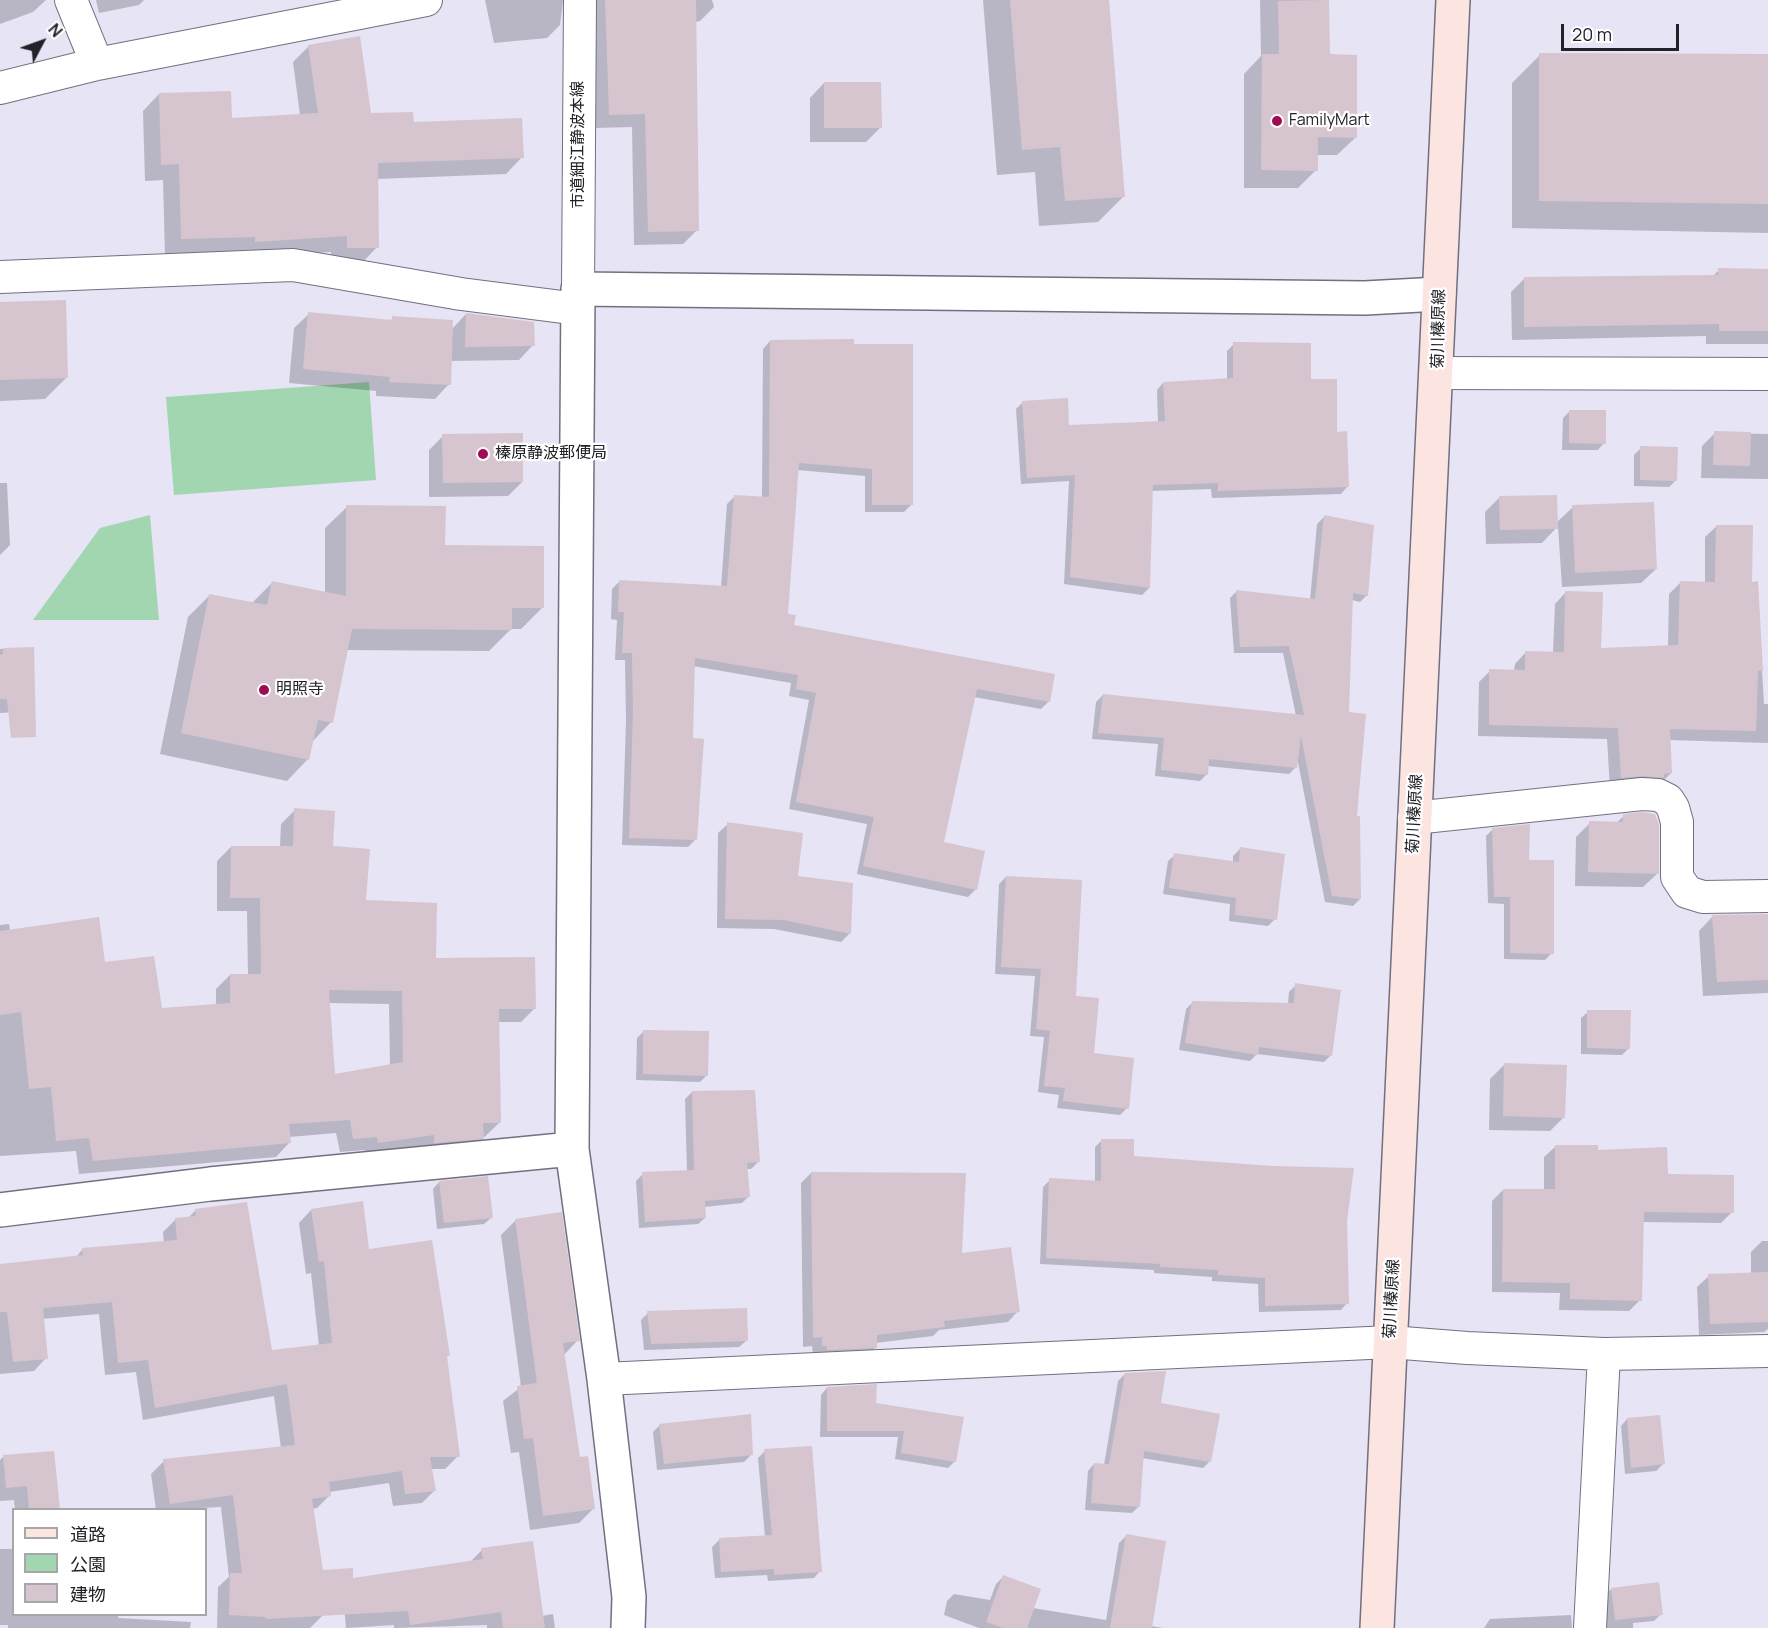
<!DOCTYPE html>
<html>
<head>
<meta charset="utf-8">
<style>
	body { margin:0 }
	#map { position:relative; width:1768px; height:1628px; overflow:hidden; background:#e6e4f5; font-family:Manrope,"Noto Sans JP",sans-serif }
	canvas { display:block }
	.legend { position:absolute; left:12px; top:1508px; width:195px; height:108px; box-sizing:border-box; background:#fff; border:2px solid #a7a6a9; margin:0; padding:8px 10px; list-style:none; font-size:18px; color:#222127 }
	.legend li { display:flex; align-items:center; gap:12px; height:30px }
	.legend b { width:30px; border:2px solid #a7a6a9 }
	.north { position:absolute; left:12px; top:12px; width:60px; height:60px; -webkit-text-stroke:4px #fff; paint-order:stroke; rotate:49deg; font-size:16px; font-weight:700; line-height:24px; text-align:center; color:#222127 }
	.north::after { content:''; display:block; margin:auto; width:21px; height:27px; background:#222127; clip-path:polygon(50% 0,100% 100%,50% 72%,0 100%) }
	.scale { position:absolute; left:1561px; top:24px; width:118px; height:27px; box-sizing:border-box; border:3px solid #222127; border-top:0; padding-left:8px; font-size:18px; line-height:21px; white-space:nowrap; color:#222127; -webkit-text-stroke:4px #fff; paint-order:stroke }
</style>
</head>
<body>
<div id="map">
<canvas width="1768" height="1628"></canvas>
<ul class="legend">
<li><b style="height:8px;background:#fce4e1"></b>道路</li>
<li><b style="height:16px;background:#a1d6b1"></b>公園</li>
<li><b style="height:16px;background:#d6c5ce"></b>建物</li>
</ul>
<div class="north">N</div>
<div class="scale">20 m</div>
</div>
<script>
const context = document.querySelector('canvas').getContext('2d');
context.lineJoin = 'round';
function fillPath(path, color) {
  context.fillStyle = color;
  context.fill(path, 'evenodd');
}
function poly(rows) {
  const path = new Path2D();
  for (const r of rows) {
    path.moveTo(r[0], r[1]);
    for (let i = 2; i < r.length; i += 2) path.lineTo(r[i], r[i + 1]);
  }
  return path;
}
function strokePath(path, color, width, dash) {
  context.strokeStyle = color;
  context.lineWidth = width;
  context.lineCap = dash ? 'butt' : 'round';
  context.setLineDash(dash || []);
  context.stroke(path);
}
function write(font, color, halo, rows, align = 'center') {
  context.font = font + ' Manrope,"Noto Sans JP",sans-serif';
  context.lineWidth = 4.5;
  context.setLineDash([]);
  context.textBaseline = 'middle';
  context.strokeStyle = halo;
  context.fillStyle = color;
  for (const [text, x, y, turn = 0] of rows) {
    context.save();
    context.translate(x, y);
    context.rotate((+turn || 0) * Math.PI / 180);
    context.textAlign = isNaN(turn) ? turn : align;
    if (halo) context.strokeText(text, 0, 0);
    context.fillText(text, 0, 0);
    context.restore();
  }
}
fillPath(poly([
	[369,382,376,480,174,495,166,397],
	[150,515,159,620,33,620,100,528]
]), '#a1d6b1');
fillPath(poly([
	[0,0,46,0,33,12,0,24],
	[96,0,144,0,139,5,99,13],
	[485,0,563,0,560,25,547,38,494,43],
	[578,0,712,0,714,7,700,21,695,22,697,230,683,244,634,245,632,127,596,128,593,35],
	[983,0,1108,0,1124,196,1098,222,1039,226,1035,172,997,175],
	[1260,0,1319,0,1329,56,1356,137,1337,155,1316,155,1316,170,1298,188,1244,188,1244,74,1261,56],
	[309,46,370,115,412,124,522,157,506,174,377,179,377,247,361,264,331,263,331,252,239,257,165,255,163,180,145,181,143,111,159,94,231,119,300,115,293,62],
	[1540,55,1768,56,1768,233,1512,228,1512,83],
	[824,83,880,128,866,142,810,142,810,98],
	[1719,270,1768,271,1768,344,1706,344,1706,336,1512,340,1511,292,1524,279,1713,276],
	[0,303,67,377,45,399,0,401],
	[309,314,390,321,393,318,452,329,466,314,533,345,519,360,450,361,449,384,435,399,376,396,376,391,289,383,294,328],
	[770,341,853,345,912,504,904,512,865,512,865,476,797,470,786,615,792,626,1049,701,1041,709,974,697,942,843,976,889,968,897,857,874,867,824,789,809,809,700,789,696,791,683,693,666,692,740,696,839,688,847,622,845,626,721,625,660,615,660,617,620,611,619,612,589,620,581,721,587,727,504,735,496,762,498,763,349],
	[1234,344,1310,380,1335,433,1347,487,1341,494,1212,498,1211,489,1151,491,1149,588,1142,595,1064,584,1069,481,1021,484,1016,409,1023,402,1068,426,1158,423,1157,390,1163,383,1227,380,1227,351],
	[1570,411,1604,443,1598,450,1562,450,1563,418],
	[1715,433,1768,434,1768,479,1701,478,1702,446],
	[443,436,522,482,508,496,429,497,429,450],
	[1641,448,1676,480,1669,487,1634,486,1634,455],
	[0,483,7,483,10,545,0,555],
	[1500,497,1556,523,1573,507,1656,569,1641,583,1562,587,1558,526,1542,543,1486,544,1485,512],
	[347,507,543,607,521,629,511,629,489,651,346,650,331,722,312,742,308,759,287,781,160,754,188,617,210,595,251,604,272,583,325,593,325,528],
	[1324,517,1367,595,1360,602,1352,600,1347,713,1360,899,1353,906,1325,902,1297,757,1296,767,1289,774,1207,766,1207,774,1200,781,1155,776,1158,744,1092,739,1096,702,1103,695,1296,716,1283,653,1234,653,1230,598,1237,591,1310,600,1317,524],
	[1717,526,1751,583,1757,583,1764,704,1768,704,1768,743,1669,740,1671,773,1660,784,1610,789,1607,739,1478,736,1479,682,1490,671,1514,671,1515,664,1526,652,1553,653,1555,604,1566,592,1599,649,1668,647,1669,594,1680,583,1705,583,1705,537],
	[0,649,32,649,19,712,0,713],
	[295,810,331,847,365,902,435,960,534,1009,521,1022,497,1022,499,1123,469,1152,365,1156,364,1150,340,1152,336,1133,289,1137,289,1143,276,1157,79,1174,76,1151,0,1156,0,925,9,924,10,931,104,964,161,1010,216,1006,216,989,230,975,248,975,247,911,217,911,217,861,231,847,280,847,281,824],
	[328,1003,389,1004,390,1066,334,1076],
	[1624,816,1658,873,1643,887,1575,886,1576,837,1590,823,1616,823],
	[728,824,797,877,850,933,841,942,774,929,717,928,718,833],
	[1493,829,1528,861,1552,953,1545,960,1504,959,1504,904,1488,903,1486,836],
	[1240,849,1275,919,1268,926,1229,921,1230,904,1163,894,1168,861,1175,855,1233,863,1233,856],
	[1006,877,1074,997,1093,1055,1127,1108,1120,1115,1057,1108,1059,1095,1038,1092,1044,1037,1030,1036,1035,976,995,974,999,884],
	[1713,916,1768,916,1768,993,1703,996,1699,931],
	[1296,985,1331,1055,1324,1062,1257,1054,1250,1061,1179,1050,1186,1009,1193,1002,1288,1004,1289,992],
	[1588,1012,1629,1048,1622,1055,1581,1054,1581,1018],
	[644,1031,707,1075,700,1082,636,1080,637,1038],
	[1505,1064,1564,1117,1550,1131,1489,1130,1490,1079],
	[692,1092,758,1162,751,1169,746,1169,749,1196,742,1203,704,1207,705,1218,698,1224,639,1228,636,1181,643,1174,687,1172,685,1099],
	[1102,1140,1132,1158,1345,1221,1347,1303,1341,1310,1259,1312,1258,1284,1212,1281,1212,1277,1154,1273,1154,1270,1040,1264,1043,1187,1050,1180,1095,1182,1095,1147],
	[1556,1146,1597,1151,1667,1175,1732,1212,1721,1223,1642,1222,1640,1300,1629,1311,1559,1310,1560,1293,1492,1292,1492,1201,1503,1190,1544,1191,1544,1157],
	[811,1173,961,1254,1018,1311,1008,1322,939,1330,933,1336,875,1343,875,1348,865,1358,813,1355,812,1346,803,1347,801,1183],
	[439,1182,491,1218,484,1224,437,1229,433,1189],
	[196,1210,271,1352,319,1346,311,1273,306,1274,299,1223,311,1210,368,1251,448,1355,446,1358,458,1456,445,1469,431,1469,434,1491,422,1503,393,1506,389,1483,329,1492,330,1495,317,1508,312,1509,323,1615,310,1628,217,1628,218,1587,229,1577,221,1507,156,1510,151,1474,164,1461,281,1448,274,1396,143,1420,136,1372,105,1375,99,1314,42,1319,46,1358,34,1371,0,1374,0,1265,76,1257,83,1249,164,1243,163,1232,176,1219,188,1218],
	[516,1220,578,1340,564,1355,579,1459,594,1508,579,1523,530,1530,519,1452,511,1453,503,1401,521,1387,501,1235],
	[1762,1241,1768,1241,1768,1329,1764,1332,1699,1335,1697,1287,1709,1276,1751,1274,1751,1252],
	[648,1313,746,1341,739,1347,644,1350,641,1320],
	[1125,1374,1159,1404,1210,1461,1203,1468,1142,1458,1139,1506,1132,1513,1085,1510,1088,1471,1094,1464,1104,1465,1118,1381],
	[827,1388,875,1404,955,1461,948,1468,895,1459,898,1437,820,1437,821,1395],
	[1627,1419,1663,1464,1656,1471,1625,1474,1621,1426],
	[660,1425,751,1455,744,1462,657,1470,653,1432],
	[765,1451,820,1571,814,1578,768,1581,767,1575,715,1578,712,1547,719,1540,765,1537,758,1458],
	[53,1452,58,1510,15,1510,14,1500,0,1501,0,1460,4,1456],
	[1126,1536,1151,1626,1163,1628,979,1628,944,1615,947,1601,954,1594,990,1600,996,1584,1003,1577,1033,1608,1106,1620,1119,1543],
	[0,1549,14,1549,14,1614,119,1614,118,1618,191,1622,190,1628,8,1628,8,1625,0,1625],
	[482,1550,542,1616,553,1614,555,1628,487,1628,487,1625,394,1628,394,1625,346,1628,343,1594,469,1563],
	[1611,1589,1661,1614,1654,1621,1633,1623,1633,1628,1601,1628,1603,1620,1607,1615,1605,1596],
	[1571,1615,1572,1628,1484,1628,1490,1619]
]), '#0003');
fillPath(poly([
	[605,0,696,0,699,231,648,232,645,114,609,115],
	[1010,0,1109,0,1125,197,1065,201,1060,147,1022,150],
	[1329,0,1330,54,1357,55,1357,138,1318,137,1318,171,1261,170,1262,54,1279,54,1278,1],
	[360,36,371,113,413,112,414,122,522,118,524,158,378,163,379,248,347,248,347,236,255,242,255,237,181,239,179,164,161,165,159,93,231,91,232,118,318,113,308,45],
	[1539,53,1768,54,1768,204,1539,201],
	[824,82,881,82,882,128,824,128],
	[1718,268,1768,269,1768,331,1719,331,1719,324,1524,327,1524,277,1718,275],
	[66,300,68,378,0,380,0,302],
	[308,312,392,320,392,316,453,320,451,385,389,382,390,377,303,369],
	[466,313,534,322,535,346,465,347],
	[854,339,854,344,913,344,913,505,872,505,872,469,799,463,788,614,796,615,794,625,1055,674,1050,702,977,689,944,842,985,851,977,890,863,866,874,817,796,802,816,693,796,689,798,675,695,658,693,738,704,739,697,840,629,838,633,713,632,653,622,653,624,612,618,612,619,580,727,586,734,495,769,497,770,340],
	[1233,342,1311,343,1311,379,1337,379,1337,432,1347,431,1349,487,1218,491,1218,483,1153,485,1150,588,1070,577,1075,475,1027,478,1022,401,1068,398,1069,425,1165,421,1163,382,1233,378],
	[1569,410,1606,410,1606,444,1569,443],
	[1714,431,1751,432,1750,466,1713,465],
	[523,433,523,482,443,483,442,434],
	[1640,446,1678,447,1677,481,1640,480],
	[1557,495,1558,529,1500,530,1499,496],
	[1654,502,1657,569,1575,573,1572,505],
	[346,505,446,506,445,545,544,546,544,608,512,608,512,630,352,629,333,723,318,720,309,760,181,733,209,594,267,605,272,581,346,596],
	[1324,515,1374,525,1368,596,1353,593,1349,712,1366,714,1357,816,1360,816,1361,899,1332,896,1301,736,1297,768,1209,759,1208,775,1161,770,1164,738,1098,733,1103,694,1304,715,1289,646,1240,647,1236,590,1315,599],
	[1716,525,1753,525,1752,582,1758,581,1763,671,1758,671,1756,731,1670,729,1672,773,1664,774,1664,778,1643,776,1621,778,1618,728,1489,725,1489,669,1525,670,1525,651,1564,652,1565,591,1603,592,1601,648,1678,645,1680,581,1715,582],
	[34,647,36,737,11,738,7,699,0,699,0,655,3,654,3,648],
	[294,808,335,811,333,846,370,849,366,900,437,903,436,958,535,957,536,1009,499,1009,501,1123,483,1123,484,1139,434,1143,434,1135,378,1143,377,1137,353,1139,350,1120,289,1124,291,1143,93,1161,89,1138,56,1141,51,1087,29,1089,21,1012,0,1015,0,931,99,917,105,962,154,956,162,1008,230,1003,230,974,261,974,260,898,230,898,231,846,293,846],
	[329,990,402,991,403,1062,335,1074],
	[1642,812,1655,814,1659,825,1659,874,1588,872,1589,821,1623,822,1623,814],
	[727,822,803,833,798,876,853,883,851,934,784,920,725,919],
	[1530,824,1529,860,1554,860,1554,954,1510,953,1510,897,1494,897,1492,828],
	[1240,847,1285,854,1277,920,1235,915,1236,898,1169,888,1174,853,1239,862],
	[1006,876,1082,880,1076,996,1099,998,1094,1053,1134,1058,1129,1109,1063,1101,1065,1088,1044,1086,1050,1031,1036,1029,1041,969,1001,967],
	[1768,914,1768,980,1717,982,1712,915],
	[1295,983,1341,990,1332,1056,1259,1047,1258,1055,1185,1043,1192,1001,1294,1003],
	[1587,1010,1631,1010,1630,1049,1587,1048],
	[643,1030,709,1031,708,1076,643,1074],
	[1504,1063,1567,1065,1565,1118,1503,1116],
	[755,1090,760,1162,747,1163,750,1197,705,1201,706,1218,645,1222,642,1172,694,1170,692,1091],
	[1101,1139,1134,1139,1134,1156,1273,1166,1354,1168,1347,1221,1349,1304,1265,1306,1265,1278,1218,1275,1218,1270,1160,1267,1160,1264,1046,1258,1049,1178,1101,1181],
	[1555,1145,1598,1145,1598,1150,1667,1147,1668,1174,1734,1175,1734,1213,1644,1212,1642,1301,1570,1299,1570,1283,1502,1282,1503,1189,1555,1189],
	[811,1172,966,1173,962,1253,1011,1247,1020,1312,944,1321,945,1327,877,1335,877,1348,827,1350,827,1346,822,1346,822,1337,813,1338],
	[488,1176,493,1218,444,1223,439,1181],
	[363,1201,369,1249,432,1240,450,1356,447,1356,460,1457,430,1457,436,1491,405,1494,402,1471,329,1482,331,1496,312,1499,323,1570,353,1568,353,1578,483,1559,481,1548,533,1541,545,1628,503,1628,501,1612,410,1625,408,1611,266,1619,266,1617,229,1615,230,1573,242,1573,233,1495,170,1504,163,1459,295,1445,287,1384,155,1408,148,1360,118,1363,112,1302,43,1308,48,1359,13,1362,7,1312,0,1312,0,1264,83,1255,82,1248,177,1240,175,1218,196,1216,195,1209,247,1202,272,1350,332,1343,324,1261,319,1262,311,1209],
	[562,1212,580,1341,563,1343,580,1457,588,1456,595,1509,543,1516,533,1438,524,1439,517,1386,537,1383,515,1219],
	[1768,1272,1768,1322,1710,1324,1708,1274],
	[747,1308,748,1341,651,1344,647,1311],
	[1166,1371,1161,1403,1220,1414,1211,1462,1144,1451,1140,1507,1091,1503,1094,1463,1109,1464,1125,1373],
	[877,1384,876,1403,964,1417,956,1462,901,1453,904,1431,827,1431,827,1387],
	[751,1414,753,1455,664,1464,659,1424],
	[1660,1415,1665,1464,1631,1468,1627,1418],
	[812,1446,822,1572,774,1575,774,1569,721,1572,719,1538,772,1535,764,1449],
	[54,1451,60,1509,29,1509,27,1486,6,1488,3,1455],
	[1126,1534,1166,1541,1152,1628,1110,1628],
	[1003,1575,1041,1589,1027,1628,1003,1628,986,1622],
	[1659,1582,1663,1615,1615,1620,1611,1588]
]), '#d6c5ce');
const minor = poly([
	[71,0,97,64],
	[0,88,97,64,426,0],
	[0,277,293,265,461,294,578,309],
	[578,289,580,0],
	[1438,373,1768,374],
	[1414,818,1642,794,1658,795,1668,800,1673,808,1677,822,1677,877,1687,892,1703,897,1768,896],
	[604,1379,1390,1342,1467,1348,1604,1354,1768,1351],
	[1590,1628,1604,1354]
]);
const tertiary = poly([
	[0,1210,210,1184,572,1149],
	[628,1628,629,1597,604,1379,572,1149,578,289,1365,298,1439,294]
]);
const secondary = poly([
	[1377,1628,1453,0]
]);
strokePath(minor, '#72707f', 34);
strokePath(tertiary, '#72707f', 36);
strokePath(secondary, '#72707f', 36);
strokePath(minor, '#fff', 32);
strokePath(tertiary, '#fff', 33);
strokePath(secondary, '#fce4e1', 33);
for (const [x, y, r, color] of [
	[1277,121,6,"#9f0a52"],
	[483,454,6,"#9f0a52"],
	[264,690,6,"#9f0a52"]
]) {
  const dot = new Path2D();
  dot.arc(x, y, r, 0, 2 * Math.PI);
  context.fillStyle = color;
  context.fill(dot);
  strokePath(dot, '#fff', 2);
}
write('16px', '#222127', '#fff', [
	["FamilyMart",1289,121],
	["榛原静波郵便局",495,454],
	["明照寺",276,690]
], 'left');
write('16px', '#222127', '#fff', [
	["市道細江静波本線",579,145,-90],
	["菊川榛原線",1439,329,-89],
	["菊川榛原線",1415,814,-87],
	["菊川榛原線",1392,1299,-87]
]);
</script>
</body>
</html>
